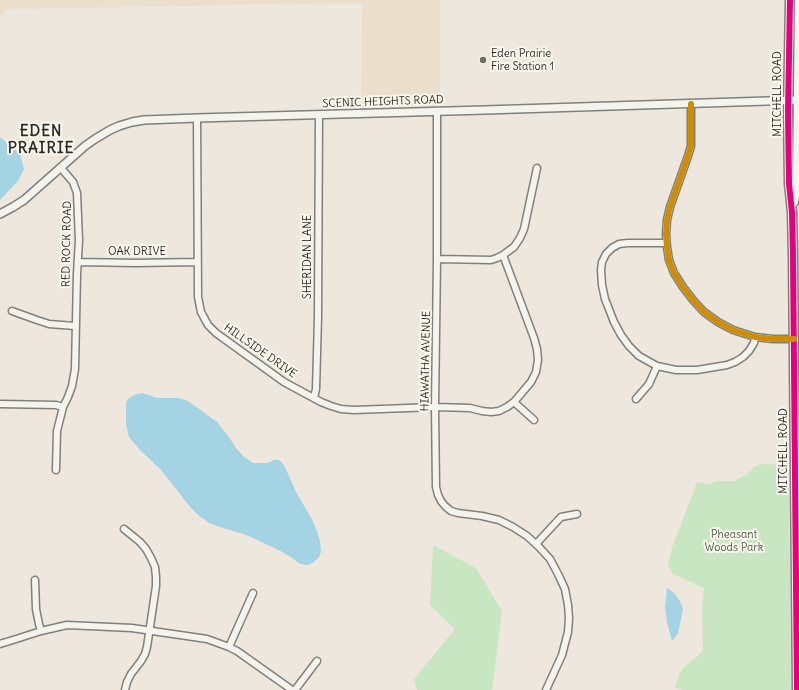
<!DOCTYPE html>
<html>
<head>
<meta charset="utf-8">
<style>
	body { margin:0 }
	canvas { display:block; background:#ede7dd }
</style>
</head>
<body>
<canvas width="799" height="690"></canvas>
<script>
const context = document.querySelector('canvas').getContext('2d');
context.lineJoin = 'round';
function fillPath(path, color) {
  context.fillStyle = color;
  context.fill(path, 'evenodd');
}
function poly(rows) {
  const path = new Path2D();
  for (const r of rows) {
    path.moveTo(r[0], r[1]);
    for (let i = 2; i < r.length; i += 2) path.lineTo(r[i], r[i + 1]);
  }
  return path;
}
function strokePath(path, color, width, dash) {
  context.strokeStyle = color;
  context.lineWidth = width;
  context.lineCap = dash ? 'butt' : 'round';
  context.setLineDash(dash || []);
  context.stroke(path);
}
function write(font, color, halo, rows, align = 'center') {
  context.font = font + ' Delius,sans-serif';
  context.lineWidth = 4;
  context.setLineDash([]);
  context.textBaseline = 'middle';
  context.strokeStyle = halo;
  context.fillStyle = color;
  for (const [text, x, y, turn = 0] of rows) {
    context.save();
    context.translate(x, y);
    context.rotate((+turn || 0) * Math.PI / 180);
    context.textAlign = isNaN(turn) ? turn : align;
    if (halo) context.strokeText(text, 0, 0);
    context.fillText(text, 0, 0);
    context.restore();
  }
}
fillPath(poly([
	[0,0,440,0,440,106,361,106,362,3,7,9,0,17]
]), '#ebdecc');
fillPath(poly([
	[759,464,785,465,785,467,789,467,791,690,683,690,674,687,682,669,703,651,702,610,704,588,673,574,668,565,672,548,697,482,709,484,717,481,734,481,746,475,755,466,758,466],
	[433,545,476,568,502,611,492,690,417,690,414,679,455,629,430,605]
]), '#c9e6c2');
fillPath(poly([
	[0,137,20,154,24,169,18,181,0,200],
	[142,393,157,398,179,398,188,401,217,422,229,437,236,448,243,456,253,463,268,463,274,460,279,460,284,465,297,494,312,519,317,531,320,541,321,552,319,557,314,562,308,565,300,564,292,558,281,551,244,534,226,529,211,524,199,516,191,508,161,470,140,450,129,437,126,424,126,404,128,399,134,395],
	[667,588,674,593,680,601,683,609,678,634,672,641,667,622,665,607]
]), '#a4d3e3');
const minor = poly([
	[691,104,691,146,688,156,670,207,667,220,666,234,667,247,669,260,674,273,683,287,693,300,704,312,718,322,733,330,755,337,773,339,794,339],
	[437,112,437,259,435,407,436,487,438,495,441,501,445,506,451,511,458,513,482,516,499,520,513,527,527,536,539,547,550,559,558,574,565,589,568,605,569,618,568,632,562,655,546,690],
	[197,118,198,297,201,312,208,325,216,333,284,382,321,402,331,406,341,409,354,410,435,407,470,408,482,411,491,412,499,411,507,407,514,402,531,382,536,372,538,360,537,349,534,338,503,255],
	[666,243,628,243,619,244,612,248,606,254,602,262,601,270,602,285,605,299,614,322,621,335,629,346,639,356,657,366,676,370,697,370,727,365,735,362,743,357,749,351,754,343,755,337],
	[437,259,491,260,497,258,503,255,514,247,520,238,524,229,537,168],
	[78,262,136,263,197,262],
	[12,311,37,320,49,324,75,326],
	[314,398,316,389,318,317,319,115],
	[636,399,649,384,657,366],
	[514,402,534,420],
	[0,404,56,405,63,407],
	[56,470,57,431,63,407,68,397,72,386,75,369,77,274,79,240,77,193,73,182,61,168],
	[124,529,140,542,146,549,151,558,155,567,156,577,156,586,147,647,145,654,141,661,131,674,127,682,125,690],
	[536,544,561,517,577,514],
	[35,580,36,609,39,624,41,631],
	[0,644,13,640,41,631,67,625,132,628,207,639,229,647,237,651,292,690],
	[229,647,253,593],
	[295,690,317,661]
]);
const tertiary = poly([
	[0,214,13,207,24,200,85,146,95,139,110,130,119,126,132,122,144,120,197,118,485,110,799,100]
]);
const secondary = poly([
	[790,0,788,112,789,184,792,212,793,256,797,690],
	[794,202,797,184,799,0]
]);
strokePath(minor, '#82807b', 9);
strokePath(tertiary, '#82807b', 10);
strokePath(secondary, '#82807b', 11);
strokePath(minor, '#f5f3ee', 6);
strokePath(tertiary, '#f5f3ee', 7);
strokePath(secondary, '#f5f3ee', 8);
strokePath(poly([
	[790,0,788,112,789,184,792,212,793,256,797,690]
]), '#e5007d', 6);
strokePath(poly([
	[691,104,691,146,688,156,670,207,667,220,666,234,667,247,669,260,674,273,683,287,693,300,704,312,718,322,733,330,755,337,773,339,794,339]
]), '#ce8d09', 6);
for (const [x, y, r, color] of [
	[483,60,4,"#6f6d69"]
]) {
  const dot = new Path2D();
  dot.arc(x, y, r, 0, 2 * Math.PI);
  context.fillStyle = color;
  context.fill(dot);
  strokePath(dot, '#fbf7ec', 1.5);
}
write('11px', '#2b2b2b', '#fbf7ec', [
	["Eden Prairie",491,54],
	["Fire Station 1",491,67]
], 'left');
write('11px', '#2b2b2b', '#fbf7ec', [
	["MITCHELL ROAD",778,94,-90],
	["SCENIC HEIGHTS ROAD",383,102,-2],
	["RED ROCK ROAD",67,244,-89],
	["OAK DRIVE",137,252],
	["SHERIDAN LANE",308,257,-90],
	["HILLSIDE DRIVE",260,351,35],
	["HIAWATHA AVENUE",426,361,-89],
	["MITCHELL ROAD",784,451,-90]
]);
write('11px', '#4b5a4b', '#fbf7ec', [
	["Pheasant",734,535],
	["Woods Park",734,548]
]);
context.letterSpacing = '1px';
write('bold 15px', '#2b2b2b', '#fbf7ec', [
	["EDEN",41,132],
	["PRAIRIE",41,149]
]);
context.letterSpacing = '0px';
</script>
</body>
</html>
